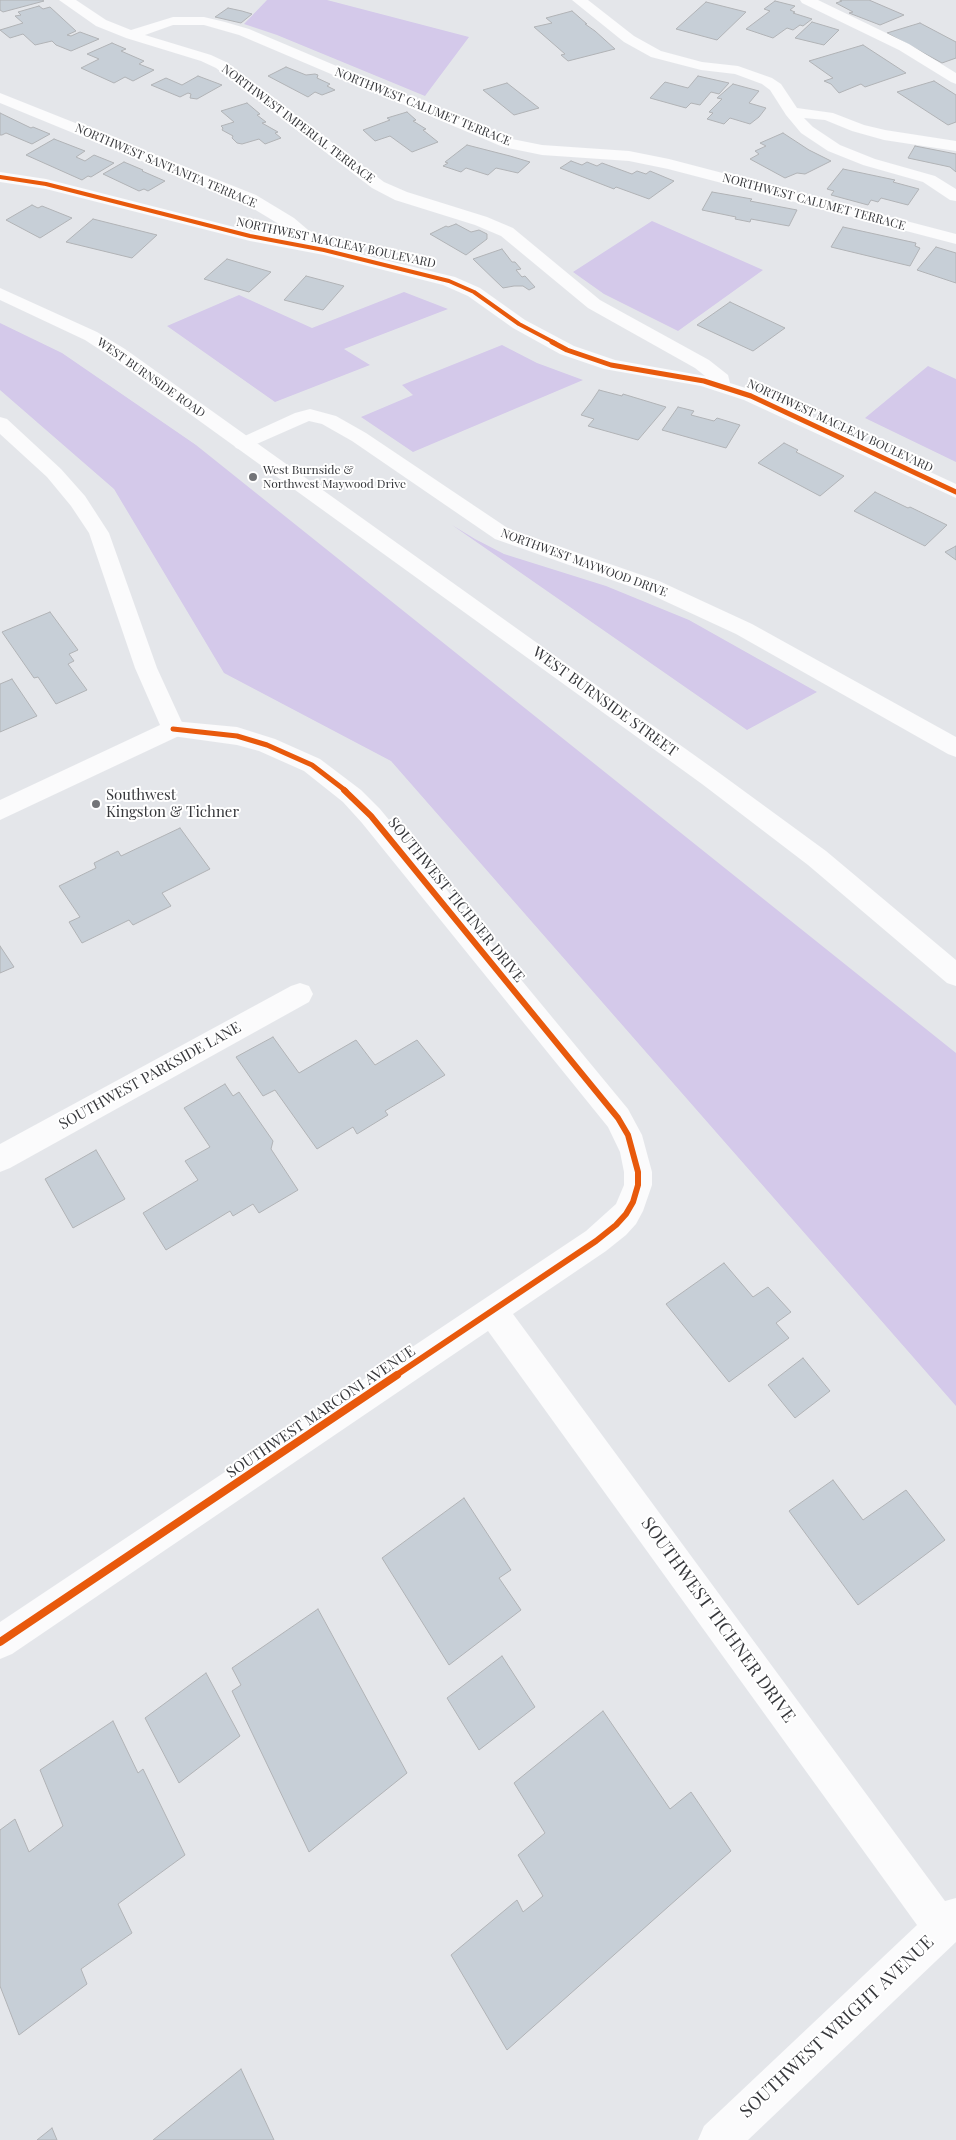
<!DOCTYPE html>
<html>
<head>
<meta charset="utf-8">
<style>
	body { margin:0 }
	canvas { display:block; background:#e4e6ea }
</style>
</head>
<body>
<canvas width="956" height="2140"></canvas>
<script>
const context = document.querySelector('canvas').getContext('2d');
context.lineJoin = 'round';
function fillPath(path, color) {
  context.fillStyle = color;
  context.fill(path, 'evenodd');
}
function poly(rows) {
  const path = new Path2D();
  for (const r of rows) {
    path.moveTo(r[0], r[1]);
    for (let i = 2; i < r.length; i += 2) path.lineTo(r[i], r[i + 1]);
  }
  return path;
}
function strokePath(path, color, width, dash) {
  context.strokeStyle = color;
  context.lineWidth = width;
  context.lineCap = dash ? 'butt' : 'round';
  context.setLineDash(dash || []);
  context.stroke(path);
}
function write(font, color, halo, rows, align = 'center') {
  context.font = font + ' "Playfair Display",serif';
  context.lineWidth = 4;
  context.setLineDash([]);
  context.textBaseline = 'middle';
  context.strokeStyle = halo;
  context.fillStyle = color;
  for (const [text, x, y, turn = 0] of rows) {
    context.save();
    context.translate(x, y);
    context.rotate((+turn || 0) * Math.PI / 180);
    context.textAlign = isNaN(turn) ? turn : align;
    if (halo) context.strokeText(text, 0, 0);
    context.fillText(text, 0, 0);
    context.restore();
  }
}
fillPath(poly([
	[267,0,327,0,469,37,425,96,277,35,244,24],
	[652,221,763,270,678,331,604,294,573,272],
	[404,292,448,309,344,349,370,365,275,402,167,326,239,295,312,328],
	[0,323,62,353,196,445,956,1053,956,1406,391,761,224,673,114,489,0,390],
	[502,345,537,363,583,380,413,452,361,417,413,395,402,385],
	[928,366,956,379,956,462,865,418],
	[452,525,475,539,504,554,606,586,689,620,817,692,747,730]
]), '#d4c9ea');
const building = poly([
	[0,0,42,0,44,1,3,12,0,10,0,0],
	[840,0,869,0,904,15,880,25,849,13,853,12,836,3,842,1,840,0],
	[775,1,795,6,790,10,795,12,793,13,812,19,803,26,800,25,793,30,787,28,773,38,746,29,770,11,764,9,775,1],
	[706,2,746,12,717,40,676,29,706,2],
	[39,6,43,9,50,7,76,31,67,35,71,36,80,32,99,39,71,51,56,45,52,41,35,45,23,34,10,38,0,30,23,23,15,16,21,15,18,12,39,6],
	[228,8,242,11,252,14,241,23,215,17,228,8],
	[572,11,587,24,585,24,595,31,615,49,568,61,561,55,565,54,534,27,552,23,546,18,572,11],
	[812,22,839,30,824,45,795,38,812,22],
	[920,23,956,42,956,58,942,63,887,33,920,23],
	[112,43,126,49,121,51,144,61,139,64,154,70,133,81,125,77,114,83,81,68,99,59,87,54,112,43],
	[863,45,906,73,865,87,861,84,839,93,831,84,824,81,833,78,809,61,863,45],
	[286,67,306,75,315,74,318,75,317,78,330,84,327,86,335,90,322,95,315,92,308,97,268,76,286,67],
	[198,76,222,85,197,99,190,98,191,94,188,93,180,97,151,85,166,78,182,85,198,76],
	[698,76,729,83,719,94,711,92,700,105,691,103,686,108,650,98,665,82,688,88,698,76],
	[934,81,956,95,956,122,948,125,897,92,934,81],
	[507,83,539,108,514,115,483,90,507,83],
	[733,84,759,91,749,103,766,108,759,117,750,124,730,118,724,124,707,119,713,113,709,112,722,99,717,98,733,84],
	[247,103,260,114,257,115,266,122,262,123,278,132,275,133,281,138,265,144,259,139,242,144,237,143,232,138,233,136,222,130,223,128,221,126,234,122,221,111,247,103],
	[407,112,416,120,413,121,426,129,423,130,438,142,412,152,390,136,375,141,363,130,390,120,387,118,407,112],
	[0,113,31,128,33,127,50,134,32,144,6,133,2,135,0,135,0,113],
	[783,133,809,150,831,161,805,174,797,173,785,178,750,159,759,154,755,151,766,146,760,143,783,133],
	[54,139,85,151,76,157,85,161,94,155,114,163,91,177,88,176,82,180,26,155,54,139],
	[467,145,510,156,530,162,518,173,496,168,488,175,466,168,461,172,443,166,448,163,445,162,467,145],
	[915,146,956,154,956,172,950,167,908,158,915,146],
	[571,161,582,165,587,162,597,166,602,163,632,174,637,171,646,174,650,171,674,181,649,199,616,187,614,189,560,168,571,161],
	[124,162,143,170,142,171,165,181,148,191,144,189,139,191,103,174,124,162],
	[843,169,895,180,893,182,919,189,908,205,881,198,878,202,871,200,868,205,831,195,834,191,827,189,843,169],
	[712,192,752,199,750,201,797,210,789,226,751,219,750,222,735,219,736,217,702,210,712,192],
	[32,205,38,208,42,206,72,218,40,238,6,220,32,205],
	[93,219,157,235,132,258,66,242,93,219],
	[456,224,471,232,479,230,487,234,487,239,466,255,430,234,446,226,448,227,456,224],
	[843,227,916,243,915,246,920,248,910,266,831,247,843,227],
	[936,247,956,253,956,283,917,270,936,247],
	[502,249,512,262,515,262,521,269,516,270,522,277,525,276,535,287,529,290,523,286,514,286,503,288,473,259,502,249],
	[227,259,271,272,249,292,204,279,227,259],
	[306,276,344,286,323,310,284,300,306,276],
	[730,302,785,328,753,351,697,325,730,302],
	[599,390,622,396,623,394,666,407,638,440,588,426,594,419,581,415,591,402,599,390],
	[678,407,694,411,691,415,714,421,717,418,740,425,726,448,662,430,678,407],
	[784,443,798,450,796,452,844,476,820,496,758,463,784,443],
	[875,492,908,508,910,507,947,525,925,546,854,511,875,492],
	[956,546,956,560,945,552,956,546],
	[50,612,78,650,69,654,74,661,68,664,87,690,56,704,38,677,34,678,2,632,50,612],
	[12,679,37,716,0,732,0,684,12,679],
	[180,828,210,869,162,893,171,906,133,925,129,920,82,943,69,922,80,917,59,886,96,868,94,863,118,851,121,856,180,828],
	[0,946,14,967,0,973,0,946],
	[273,1037,299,1073,356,1040,375,1065,417,1040,445,1075,385,1111,388,1115,357,1134,353,1127,317,1149,275,1090,263,1096,236,1057,273,1037],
	[225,1084,233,1096,239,1092,273,1141,271,1149,298,1190,259,1213,253,1204,233,1216,230,1211,166,1250,143,1213,198,1180,185,1161,210,1147,184,1108,225,1084],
	[96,1150,125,1199,73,1228,45,1179,96,1150],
	[724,1263,753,1297,768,1287,791,1312,776,1323,789,1338,729,1382,666,1304,724,1263],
	[803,1358,830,1391,795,1418,768,1385,803,1358],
	[833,1480,863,1520,906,1490,945,1540,858,1605,789,1511,833,1480],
	[464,1498,511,1570,499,1578,521,1610,449,1665,382,1558,464,1498],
	[318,1609,407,1773,309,1852,232,1691,241,1685,232,1668,318,1609],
	[502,1656,535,1707,479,1750,447,1698,502,1656],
	[206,1673,240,1736,179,1783,145,1718,206,1673],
	[603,1711,670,1809,691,1792,731,1851,507,2050,451,1955,517,1900,523,1912,543,1896,518,1855,545,1833,514,1783,603,1711],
	[113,1721,138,1773,143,1769,185,1855,118,1904,132,1933,81,1969,87,1984,19,2035,0,1986,0,1830,15,1819,29,1852,63,1826,40,1770,113,1721],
	[241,2069,274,2140,153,2140,241,2069],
	[52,2128,57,2140,37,2140,52,2128]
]);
fillPath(building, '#c7cfd7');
strokePath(building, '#b1b3b6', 1);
fillPath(poly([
	[59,0,76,0,106,20,131,30,173,17,204,17,225,22,249,29,507,138,542,145,629,151,669,159,956,234,956,244,668,169,629,161,542,155,503,147,239,35,204,25,173,25,145,35,211,55,226,62,384,182,407,192,487,217,513,228,600,300,709,360,728,375,730,383,758,392,956,484,956,498,744,400,701,386,604,369,560,354,513,328,468,296,443,285,324,255,250,241,46,189,0,182,0,172,46,179,250,231,300,240,282,226,244,203,0,103,0,93,256,195,294,218,327,246,455,277,480,288,525,320,574,346,615,360,705,376,695,368,588,308,501,236,475,225,395,200,372,188,216,68,201,61,126,38,96,26,59,0],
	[572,0,588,0,634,36,661,51,702,62,738,66,772,78,781,84,797,108,833,113,864,125,885,130,956,141,956,151,884,140,852,131,825,120,804,118,813,127,840,145,875,159,935,176,956,189,956,201,950,200,923,182,863,165,828,151,801,133,786,115,770,90,762,84,735,74,701,70,651,57,624,42,572,0],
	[800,0,818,0,909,44,956,73,956,84,951,82,899,50,802,3,800,0],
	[310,409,336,416,366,433,509,529,659,581,752,624,956,737,956,757,948,754,736,634,643,591,495,539,352,441,322,424,309,421,243,450,236,448,233,444,236,440,295,413,310,409],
	[173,721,237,727,275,739,320,759,361,790,380,809,628,1109,642,1135,652,1172,652,1185,643,1211,636,1224,626,1235,606,1251,513,1314,945,1901,956,1898,956,1942,748,2140,698,2140,704,2126,917,1925,488,1331,12,1654,0,1659,0,1622,586,1231,616,1204,624,1185,624,1172,620,1152,608,1127,362,823,343,802,304,771,259,751,237,745,165,735,161,729,165,723,173,721],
	[300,983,309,986,313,994,309,1002,10,1168,0,1172,0,1144,291,986,300,983]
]), '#fbfbfc');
fillPath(poly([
	[0,417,7,419,61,469,85,496,109,533,157,668,185,729,181,735,0,820,0,800,160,725,135,668,89,533,71,506,47,477,0,434,0,417]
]), '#fbfbfc');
fillPath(poly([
	[0,288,97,332,125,349,718,772,826,851,956,960,956,986,947,983,808,865,702,784,111,357,85,340,0,300,0,288]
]), '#fbfbfc');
strokePath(poly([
	[0,177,46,184,250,236,324,250,449,281,474,292,519,324,555,343]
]), '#e8590c', 4);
strokePath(poly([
	[552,342,567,350,611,365,704,381,751,396,956,492],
	[173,729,237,736,267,745,312,765,346,791]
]), '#e8590c', 5);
strokePath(poly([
	[344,790,371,816,618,1118,628,1135,638,1172,638,1185,633,1202,626,1214,616,1225,596,1241,395,1376]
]), '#e8590c', 6);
strokePath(poly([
	[0,1642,397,1375]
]), '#e8590c', 8);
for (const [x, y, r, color] of [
	[253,477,5,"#737478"],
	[96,804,5,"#737478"]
]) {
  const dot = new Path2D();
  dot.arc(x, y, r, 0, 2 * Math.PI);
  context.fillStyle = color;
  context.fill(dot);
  strokePath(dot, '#fff', 2);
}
write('12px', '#36373b', '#fff', [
	["NORTHWEST CALUMET TERRACE",423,107,22],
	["NORTHWEST IMPERIAL TERRACE",298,124,37],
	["NORTHWEST SANTANITA TERRACE",166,166,23],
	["NORTHWEST CALUMET TERRACE",814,202,15],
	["NORTHWEST MACLEAY BOULEVARD",336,243,12],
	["WEST BURNSIDE ROAD",151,378,35],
	["NORTHWEST MACLEAY BOULEVARD",840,426,25],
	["NORTHWEST MAYWOOD DRIVE",584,563,20]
]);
write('12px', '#36373b', '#fff', [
	["West Burnside &",263,470],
	["Northwest Maywood Drive",263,484]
], 'left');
write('15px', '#36373b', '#fff', [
	["WEST BURNSIDE STREET",605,702,36],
	["SOUTHWEST TICHNER DRIVE",456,900,51],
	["SOUTHWEST PARKSIDE LANE",150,1076,-29],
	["SOUTHWEST MARCONI AVENUE",321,1412,-34]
]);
write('15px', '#36373b', '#fff', [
	["Southwest",106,795],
	["Kingston & Tichner",106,812]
], 'left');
write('18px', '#36373b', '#fff', [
	["SOUTHWEST TICHNER DRIVE",718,1620,54],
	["SOUTHWEST WRIGHT AVENUE",837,2027,-43]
]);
</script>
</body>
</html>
